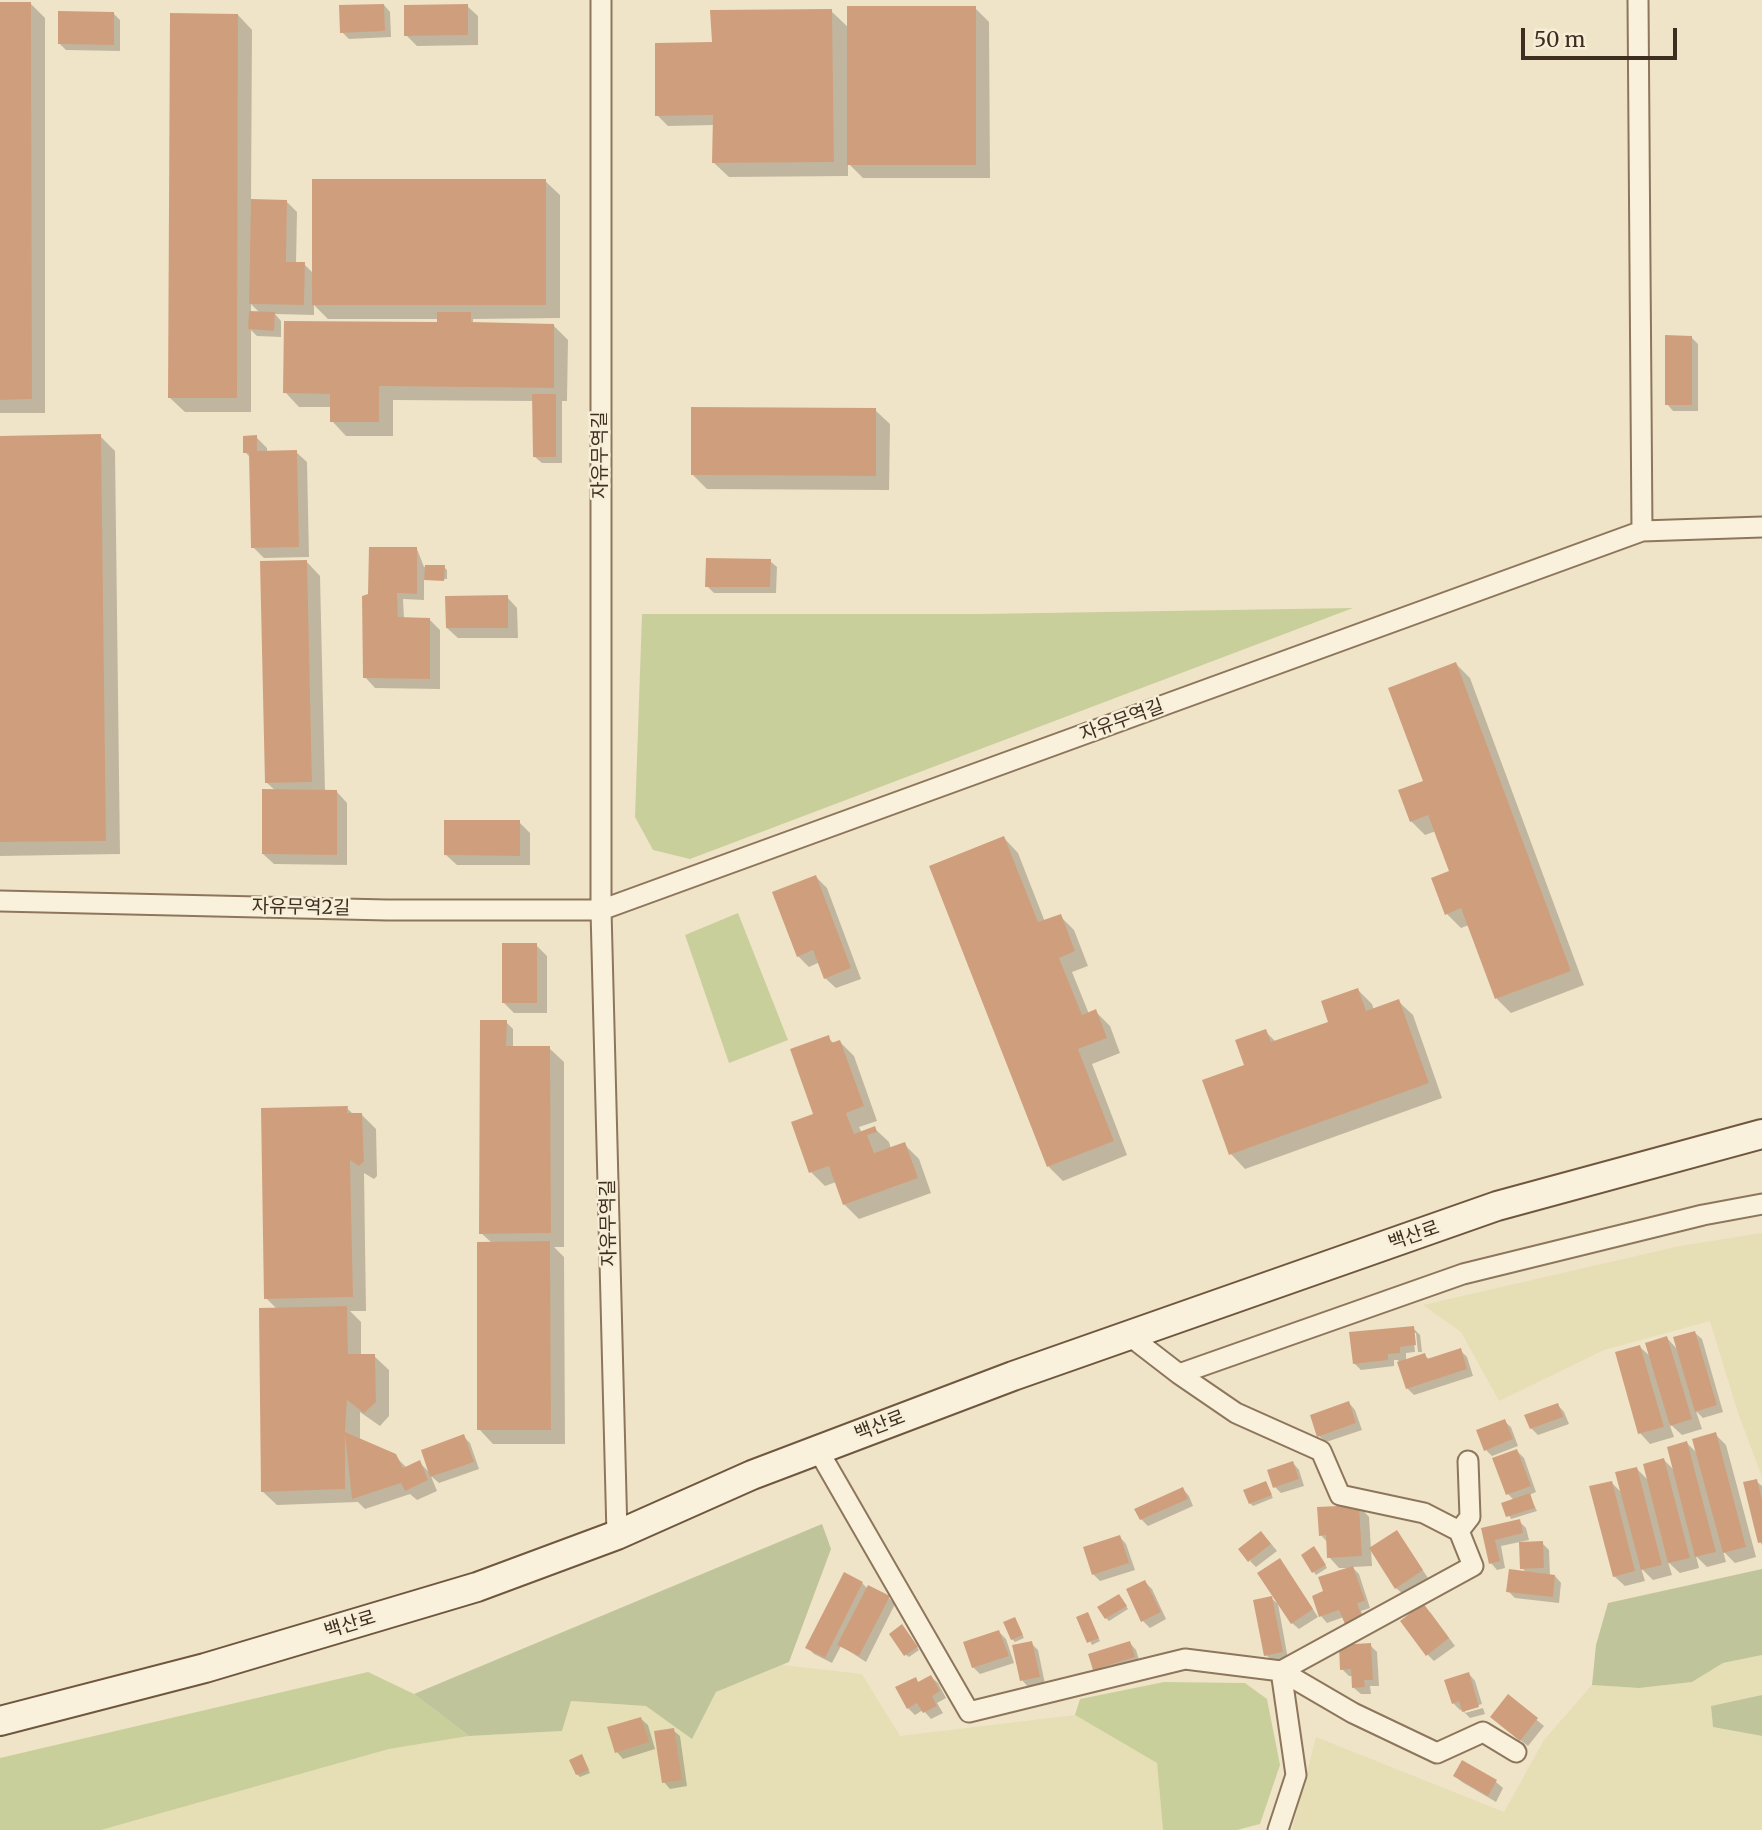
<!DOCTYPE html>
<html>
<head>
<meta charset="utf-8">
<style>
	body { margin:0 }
	#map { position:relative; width:1762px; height:1830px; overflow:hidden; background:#f0e4c8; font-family:Merriweather,serif }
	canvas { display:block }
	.scale { position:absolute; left:1521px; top:28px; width:156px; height:32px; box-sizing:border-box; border:4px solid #3d2e20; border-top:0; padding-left:9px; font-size:21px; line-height:24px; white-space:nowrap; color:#3d2e20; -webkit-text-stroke:5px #f7eed8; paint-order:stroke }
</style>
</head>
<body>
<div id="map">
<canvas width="1762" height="1830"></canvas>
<div class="scale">50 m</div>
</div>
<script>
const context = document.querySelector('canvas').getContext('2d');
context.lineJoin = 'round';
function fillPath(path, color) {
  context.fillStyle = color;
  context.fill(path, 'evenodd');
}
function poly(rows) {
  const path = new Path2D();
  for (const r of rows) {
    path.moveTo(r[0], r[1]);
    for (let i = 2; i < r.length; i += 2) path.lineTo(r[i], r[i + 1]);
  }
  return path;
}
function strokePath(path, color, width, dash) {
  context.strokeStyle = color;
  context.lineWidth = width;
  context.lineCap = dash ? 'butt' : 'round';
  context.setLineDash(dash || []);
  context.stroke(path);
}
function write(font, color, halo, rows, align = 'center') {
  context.font = font + ' Merriweather,"Noto Sans KR",serif';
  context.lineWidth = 5;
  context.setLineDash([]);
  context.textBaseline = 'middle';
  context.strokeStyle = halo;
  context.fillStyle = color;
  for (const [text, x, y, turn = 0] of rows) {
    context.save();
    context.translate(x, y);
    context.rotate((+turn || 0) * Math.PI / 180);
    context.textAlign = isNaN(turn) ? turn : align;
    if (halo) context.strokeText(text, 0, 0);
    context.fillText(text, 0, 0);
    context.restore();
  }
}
fillPath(poly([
	[1762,1233,1762,1477,1738,1413,1710,1321,1604,1350,1499,1401,1461,1332,1423,1305,1680,1246],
	[1762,1655,1762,1695,1711,1706,1713,1727,1762,1736,1762,1830,1292,1830,1316,1737,1504,1812,1544,1740,1592,1685,1639,1688,1692,1682,1723,1663],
	[782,1665,862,1674,900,1736,1075,1715,1157,1763,1163,1830,101,1830,389,1749,469,1736,562,1731,571,1701,646,1706,692,1738,716,1692]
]), '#e6deb5');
fillPath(poly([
	[1353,608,690,859,653,850,635,817,642,614,979,614],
	[738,913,788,1040,729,1063,685,935],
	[368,1672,414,1694,469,1736,389,1749,101,1830,0,1830,0,1758],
	[1164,1682,1245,1683,1267,1699,1280,1765,1260,1824,1237,1830,1163,1830,1157,1763,1075,1715,1080,1699]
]), '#c9cf9b');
fillPath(poly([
	[822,1524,831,1549,789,1662,716,1692,692,1739,646,1706,571,1701,562,1731,469,1736,414,1694],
	[1762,1569,1762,1655,1723,1663,1692,1682,1639,1688,1592,1685,1596,1645,1608,1603],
	[1762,1695,1762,1736,1713,1727,1711,1706]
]), '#bfc49a');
fillPath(poly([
	[0,3,30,3,45,18,45,413,0,413],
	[384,5,390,12,391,37,349,39,342,32],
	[467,6,478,16,478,45,417,46,406,35],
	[975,8,989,22,990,178,863,178,848,163,848,176,729,177,714,163,714,125,668,126,657,115,831,11,849,28],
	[114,14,120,20,120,51,66,50,59,43],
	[238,15,252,30,251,200,286,201,297,212,296,264,304,264,314,274,545,181,560,195,560,318,473,319,473,325,554,326,568,340,567,401,562,401,562,463,542,463,535,457,534,401,393,400,393,436,346,436,332,421,332,407,299,407,285,392,442,324,439,319,328,319,314,305,314,315,275,314,281,321,281,337,257,336,251,330,251,412,185,412,170,398],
	[251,304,260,313,251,313],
	[1691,337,1698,344,1698,411,1673,411,1667,404],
	[875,410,890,424,889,490,707,489,693,475],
	[100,436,115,451,120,854,0,856,0,437],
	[256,437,267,448,267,452,296,452,307,462,309,557,264,558,253,547,251,458,245,452],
	[417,549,424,567,444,567,447,570,447,579,427,580,424,577,424,600,403,599,404,619,429,619,440,630,440,689,375,688,365,677,370,595],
	[306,561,320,576,325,792,337,792,347,803,347,865,274,864,263,854,276,791,267,783],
	[770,561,777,567,776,593,714,593,707,586],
	[507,597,517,608,518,638,458,638,447,628],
	[1456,664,1470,678,1584,985,1511,1013,1497,999,1469,925,1461,928,1447,914,1451,872,1436,831,1425,835,1411,821,1425,782],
	[519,822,530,833,530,865,457,865,446,855],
	[1004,838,1018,853,1045,922,1060,916,1074,930,1088,966,1072,972,1089,1014,1095,1011,1110,1026,1120,1053,1092,1064,1127,1155,1063,1181,1049,1167,931,867],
	[816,877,827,888,861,979,836,988,825,978,820,962,809,967,798,956],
	[536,945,547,956,547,1013,514,1013,503,1002],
	[1358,990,1372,1004,1374,1010,1398,1001,1413,1015,1442,1098,1245,1169,1231,1154,1204,1081,1246,1066,1265,1031,1276,1042,1330,1023],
	[506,1022,513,1029,513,1047,549,1048,564,1062,564,1247,554,1247,564,1257,565,1444,493,1444,479,1429,492,1243,481,1233],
	[828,1037,834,1044,840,1042,854,1056,877,1121,859,1127,862,1133,874,1128,889,1142,891,1149,904,1144,919,1159,931,1193,859,1219,844,1204,836,1182,825,1186,811,1172,816,1115],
	[347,1108,354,1115,361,1114,376,1129,377,1176,374,1179,364,1173,366,1311,350,1311,361,1322,361,1356,374,1356,389,1370,389,1416,380,1426,360,1412,360,1440,395,1456,407,1468,419,1462,431,1474,463,1436,470,1443,479,1469,439,1483,431,1476,437,1491,417,1500,410,1494,365,1509,358,1502,277,1505,262,1491,277,1309,266,1298],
	[1413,1328,1420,1335,1422,1352,1418,1352,1416,1333,1413,1333,1415,1352,1406,1353,1406,1360,1424,1355,1430,1360,1460,1350,1467,1357,1473,1376,1414,1395,1407,1388,1398,1360,1394,1360,1394,1366,1361,1370,1354,1363],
	[1695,1333,1702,1339,1723,1412,1703,1418,1696,1411,1702,1429,1682,1435,1669,1423,1674,1437,1650,1444,1640,1433,1640,1347,1652,1358,1667,1338,1678,1350],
	[1349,1403,1355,1410,1362,1430,1326,1442,1319,1436],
	[1558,1405,1564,1412,1569,1424,1538,1435,1531,1428],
	[1504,1421,1511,1427,1518,1446,1492,1456,1486,1450],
	[1715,1434,1726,1445,1756,1557,1735,1563,1723,1551,1726,1562,1707,1567,1696,1556,1699,1568,1680,1573,1668,1562,1672,1575,1653,1580,1641,1568,1645,1581,1625,1586,1614,1576,1611,1482,1623,1494,1637,1469,1649,1481,1664,1460,1675,1471,1687,1443,1698,1454],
	[1517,1451,1524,1458,1536,1492,1529,1495,1537,1511,1511,1519,1503,1504,1514,1500,1508,1494],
	[1293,1463,1299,1470,1304,1486,1281,1493,1275,1487],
	[1756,1481,1762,1486,1762,1545,1760,1542],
	[1265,1483,1273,1498,1253,1506,1250,1503],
	[1183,1489,1189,1496,1193,1506,1148,1526,1141,1519],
	[1359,1506,1369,1517,1372,1566,1352,1567,1359,1574,1370,1608,1361,1611,1364,1620,1349,1626,1344,1617,1327,1623,1321,1616,1326,1592,1349,1568,1339,1568,1329,1557,1328,1543,1321,1535],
	[1519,1521,1526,1528,1529,1540,1501,1546,1505,1568,1497,1570,1491,1563,1483,1529],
	[1397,1532,1428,1578,1403,1594,1396,1588],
	[1120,1537,1126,1544,1135,1570,1100,1581,1094,1575,1085,1548],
	[1268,1540,1277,1551,1256,1567,1250,1561],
	[1542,1543,1549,1550,1550,1576,1555,1576,1561,1583,1559,1603,1515,1598,1508,1591,1527,1573,1522,1568],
	[1317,1551,1327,1568,1316,1575,1303,1556],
	[1292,1577,1318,1617,1299,1629,1292,1623],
	[1145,1582,1152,1589,1166,1619,1150,1628,1143,1621],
	[862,1583,868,1589,889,1598,895,1604,866,1662,841,1646,832,1663,814,1654,807,1647],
	[1271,1598,1278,1604,1288,1659,1273,1661,1266,1655],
	[1122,1599,1128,1609,1109,1621,1106,1618],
	[1430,1612,1455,1646,1434,1661,1427,1654],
	[1087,1614,1100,1641,1092,1645,1079,1618],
	[1015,1620,1024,1638,1015,1642,1012,1639],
	[905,1630,919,1650,909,1657,906,1655],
	[999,1632,1006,1639,1014,1663,980,1674,973,1667],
	[1031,1643,1038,1650,1045,1684,1028,1687,1022,1680],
	[1130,1643,1136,1650,1140,1663,1102,1676,1095,1669],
	[1370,1645,1377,1652,1379,1686,1370,1686,1371,1694,1361,1694,1354,1688,1353,1676,1349,1676,1342,1669],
	[1469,1674,1475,1681,1482,1704,1465,1709,1465,1713,1483,1708,1485,1714,1470,1718,1463,1711,1463,1709,1460,1710,1453,1703],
	[931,1677,938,1683,946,1698,937,1703,943,1713,931,1719,923,1710,915,1715,908,1708,915,1679,919,1683],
	[1509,1697,1544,1726,1528,1746,1499,1724],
	[641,1719,648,1725,655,1749,623,1759,617,1752],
	[673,1730,680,1736,687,1786,670,1789,664,1782],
	[582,1756,590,1773,580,1777,577,1774],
	[1463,1762,1496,1782,1503,1788,1496,1802,1462,1782,1455,1776]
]), '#0003');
fillPath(poly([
	[0,2,31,2,32,399,0,400],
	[384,4,385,31,340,33,339,5],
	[468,4,468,35,404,36,404,5],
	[847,6,976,6,976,165,847,165],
	[832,9,834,162,712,163,713,115,655,116,655,43,712,42,710,10],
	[58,11,114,12,114,45,58,44],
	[170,13,238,14,237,398,168,398],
	[312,179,546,179,546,305,312,305],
	[251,199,287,200,286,262,305,262,304,305,249,304],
	[249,311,275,312,274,331,248,329],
	[437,312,471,312,471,322,554,324,554,388,379,386,379,422,330,422,330,394,283,393,284,321,437,322],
	[1665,335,1692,336,1692,405,1665,405],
	[532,394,556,394,556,457,533,457],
	[691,407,876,408,876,476,691,475],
	[101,434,106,841,0,842,0,436],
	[257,435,257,451,297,450,299,547,251,548,249,453,243,453,243,436],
	[369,547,417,547,417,594,397,593,398,617,430,618,430,679,363,678,362,596,368,594],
	[706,558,771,559,770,587,705,587],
	[307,560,312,782,265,783,260,561],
	[425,565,445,565,444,581,424,580],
	[508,595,508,628,446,628,445,596],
	[1456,662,1571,971,1495,999,1461,908,1445,915,1431,878,1449,871,1428,815,1410,822,1398,790,1423,781,1388,688],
	[262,789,337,790,337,855,262,854],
	[444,820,520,820,520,856,444,855],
	[1004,836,1038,922,1061,914,1075,951,1059,958,1082,1015,1096,1009,1107,1038,1078,1049,1114,1141,1047,1167,929,866],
	[816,875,851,968,824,979,813,950,797,957,772,892],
	[502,943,537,943,537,1003,502,1003],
	[1358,988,1366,1011,1399,999,1429,1083,1229,1155,1202,1080,1244,1065,1235,1040,1266,1029,1271,1042,1328,1022,1321,1001],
	[480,1020,507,1020,506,1046,550,1046,551,1233,479,1234],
	[829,1035,831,1043,840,1040,864,1106,846,1113,854,1134,875,1126,877,1132,867,1135,874,1153,905,1142,918,1178,843,1205,829,1166,809,1173,791,1122,813,1114,790,1049],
	[348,1106,347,1113,362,1113,364,1161,359,1166,350,1160,353,1297,264,1299,261,1108],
	[550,1241,551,1430,477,1430,477,1242],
	[347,1306,348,1354,375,1354,376,1402,364,1413,347,1400,345,1432,396,1454,403,1468,420,1460,428,1480,405,1491,401,1483,352,1499,345,1434,345,1489,261,1492,259,1308],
	[1414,1326,1416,1345,1400,1347,1400,1353,1388,1354,1388,1360,1353,1364,1349,1332],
	[1695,1331,1717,1405,1695,1412,1673,1337],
	[1667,1336,1692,1419,1670,1426,1645,1343],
	[1640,1345,1664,1427,1638,1434,1615,1352],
	[1461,1348,1467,1369,1406,1389,1397,1362,1425,1353,1427,1359],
	[1349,1401,1356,1423,1317,1437,1310,1415],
	[1558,1403,1563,1417,1530,1429,1524,1415],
	[1505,1419,1513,1439,1484,1451,1476,1430],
	[1716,1432,1746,1547,1723,1553,1692,1439],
	[464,1434,474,1462,430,1477,421,1450],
	[1687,1441,1716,1552,1695,1557,1667,1447],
	[1517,1449,1531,1486,1506,1495,1492,1458],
	[1664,1458,1690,1558,1668,1563,1643,1464],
	[1293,1461,1299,1479,1273,1488,1267,1470],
	[1637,1467,1662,1565,1641,1570,1615,1472],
	[1757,1479,1762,1500,1762,1542,1758,1543,1743,1482],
	[1266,1481,1272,1495,1249,1504,1243,1490],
	[1612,1481,1635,1571,1613,1577,1589,1486],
	[1183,1487,1188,1499,1140,1520,1134,1509],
	[1530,1493,1535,1508,1506,1517,1501,1503],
	[1359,1505,1362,1556,1327,1558,1326,1535,1319,1536,1317,1507],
	[1520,1519,1523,1533,1495,1540,1500,1561,1489,1564,1481,1528],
	[1397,1530,1423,1570,1395,1589,1369,1548],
	[1261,1531,1271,1544,1248,1562,1238,1549],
	[1120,1535,1129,1563,1092,1575,1083,1547],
	[1543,1541,1544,1568,1520,1569,1519,1542],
	[1314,1546,1326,1565,1312,1573,1301,1555],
	[1280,1558,1313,1609,1291,1624,1257,1573],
	[1353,1566,1365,1601,1357,1603,1362,1617,1345,1624,1339,1610,1319,1617,1312,1596,1323,1591,1318,1577],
	[1509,1569,1555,1575,1553,1597,1506,1592],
	[844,1572,863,1582,825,1658,805,1648],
	[1145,1580,1161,1612,1141,1622,1126,1589],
	[868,1585,890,1596,859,1656,837,1645],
	[1119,1594,1127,1606,1105,1619,1097,1607],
	[1272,1596,1283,1652,1264,1656,1253,1600],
	[1423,1603,1449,1638,1426,1656,1400,1621],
	[1088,1612,1099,1638,1087,1643,1076,1617],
	[1015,1617,1023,1635,1011,1640,1003,1622],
	[902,1624,918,1647,904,1656,889,1634],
	[999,1630,1009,1656,972,1668,963,1642],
	[1032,1641,1040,1677,1020,1681,1012,1645],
	[1130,1641,1135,1657,1093,1670,1088,1654],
	[1371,1643,1373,1680,1364,1680,1365,1687,1352,1688,1351,1669,1340,1670,1339,1645],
	[1469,1672,1479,1707,1462,1712,1459,1701,1452,1704,1444,1680],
	[931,1675,940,1691,932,1696,937,1706,923,1713,917,1703,907,1709,895,1687,916,1677,918,1682],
	[1508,1694,1538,1718,1520,1741,1490,1717],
	[641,1717,649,1742,615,1753,607,1727],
	[674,1728,682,1780,662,1783,654,1731],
	[582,1754,589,1770,576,1775,569,1760],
	[1462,1760,1497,1780,1488,1796,1453,1776]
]), '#cf9f7d');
const minor = poly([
	[601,0,601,910,617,1535],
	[1638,0,1642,531,1762,527],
	[0,901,387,910,601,910,1642,531],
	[1131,1337,1179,1374,1236,1413,1321,1451,1340,1495,1424,1513,1459,1531,1473,1566,1281,1671,1296,1775,1278,1830],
	[1179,1374,1463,1274,1703,1215,1762,1204],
	[818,1450,969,1712,1185,1659,1281,1671,1353,1713,1437,1753,1483,1732,1516,1752],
	[1459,1531,1470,1517,1468,1461]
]);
const secondary = poly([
	[0,1721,205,1668,477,1587,617,1535,752,1475,1013,1376,1497,1206,1762,1134]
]);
strokePath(minor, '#8d765c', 23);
strokePath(secondary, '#6f573f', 32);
strokePath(minor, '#faf1dc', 19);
strokePath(secondary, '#faf1dc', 28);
write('19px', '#3d2e20', '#f7eed8', [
	["자유무역길",601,455,-90],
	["자유무역길",1122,721,-20],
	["자유무역2길",301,908,1],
	["자유무역길",609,1223,-91],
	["백산로",1414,1236,-19],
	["백산로",880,1426,-21],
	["백산로",350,1625,-17]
]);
</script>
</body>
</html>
